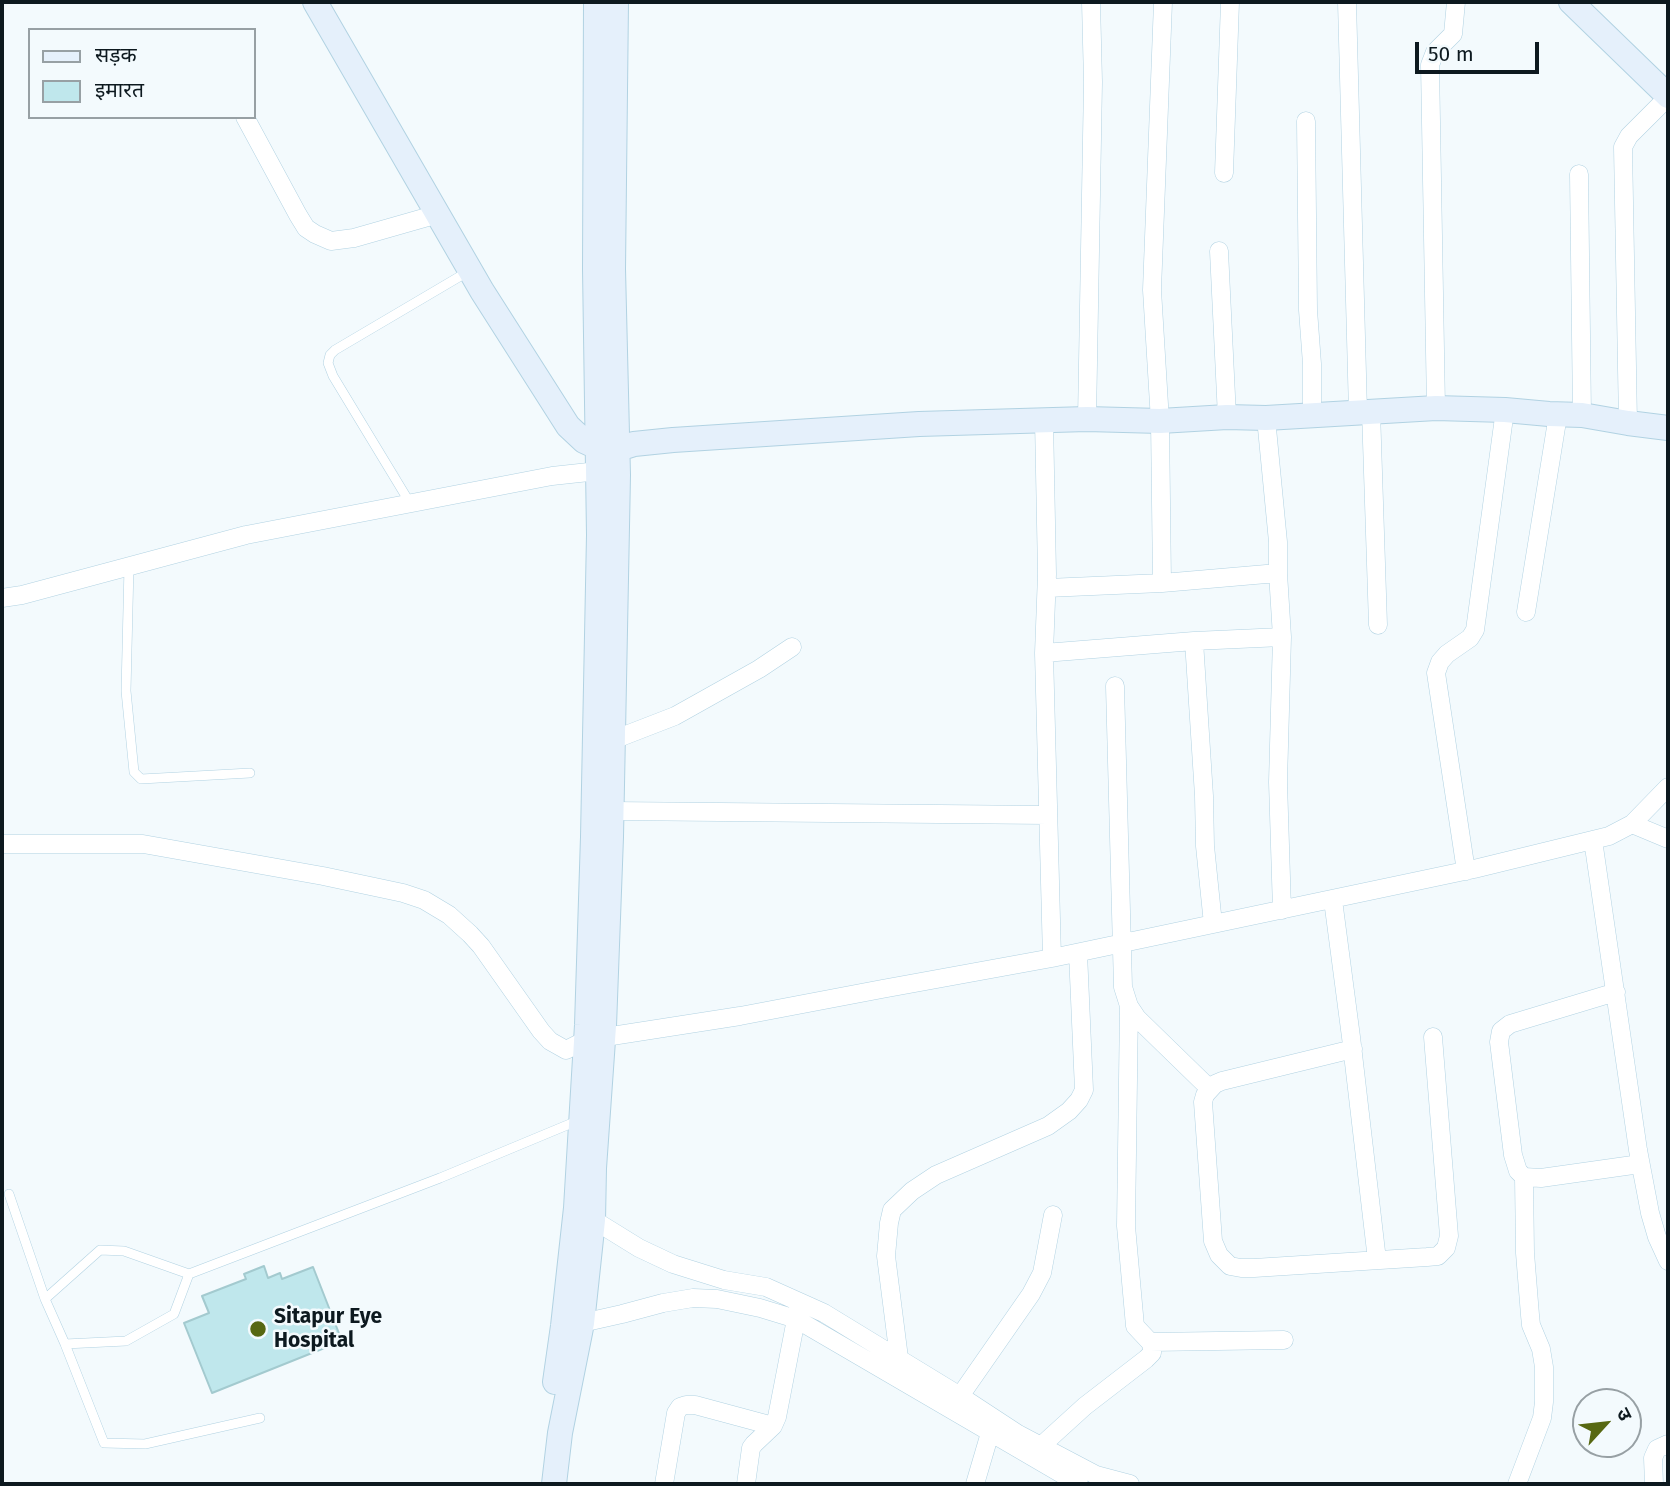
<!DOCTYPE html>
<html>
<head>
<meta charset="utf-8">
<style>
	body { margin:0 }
	#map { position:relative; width:1670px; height:1486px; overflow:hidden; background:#f3fafd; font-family:"Fira Sans","Noto Sans Devanagari",sans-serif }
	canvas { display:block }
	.frame { position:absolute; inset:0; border:4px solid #0d191f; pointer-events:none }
	.legend { position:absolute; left:28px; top:28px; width:228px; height:91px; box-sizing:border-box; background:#f3fafd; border:2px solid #97a0a4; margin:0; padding:9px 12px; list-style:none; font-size:21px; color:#0d191f }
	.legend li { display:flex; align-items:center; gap:14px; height:35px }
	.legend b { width:35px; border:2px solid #97a0a4 }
	.north { position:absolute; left:1572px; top:1388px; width:70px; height:70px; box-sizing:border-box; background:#f3fafd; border:2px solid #97a0a4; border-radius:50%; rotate:63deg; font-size:19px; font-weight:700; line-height:28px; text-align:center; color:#0d191f }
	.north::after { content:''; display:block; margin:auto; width:24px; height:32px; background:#576812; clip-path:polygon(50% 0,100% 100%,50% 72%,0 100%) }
	.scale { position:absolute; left:1415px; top:42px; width:124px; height:32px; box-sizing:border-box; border:4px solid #0d191f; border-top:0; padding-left:9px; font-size:21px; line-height:24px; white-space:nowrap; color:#0d191f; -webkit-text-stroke:5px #f3fafd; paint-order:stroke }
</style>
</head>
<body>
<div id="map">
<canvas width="1670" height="1486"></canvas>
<div class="frame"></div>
<ul class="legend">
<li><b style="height:9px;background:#e5f0fb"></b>सड़क</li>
<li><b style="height:19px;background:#bfe7ec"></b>इमारत</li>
</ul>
<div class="north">उ</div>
<div class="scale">50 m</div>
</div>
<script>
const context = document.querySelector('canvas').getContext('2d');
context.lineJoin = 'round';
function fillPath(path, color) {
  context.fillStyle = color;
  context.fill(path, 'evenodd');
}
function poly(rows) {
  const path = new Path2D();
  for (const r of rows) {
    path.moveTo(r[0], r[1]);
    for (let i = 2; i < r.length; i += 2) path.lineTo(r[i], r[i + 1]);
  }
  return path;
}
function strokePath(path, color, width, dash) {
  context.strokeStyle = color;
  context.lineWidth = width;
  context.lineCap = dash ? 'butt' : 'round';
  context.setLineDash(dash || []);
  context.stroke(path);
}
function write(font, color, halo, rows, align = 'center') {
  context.font = font + ' "Fira Sans",sans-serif';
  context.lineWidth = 5;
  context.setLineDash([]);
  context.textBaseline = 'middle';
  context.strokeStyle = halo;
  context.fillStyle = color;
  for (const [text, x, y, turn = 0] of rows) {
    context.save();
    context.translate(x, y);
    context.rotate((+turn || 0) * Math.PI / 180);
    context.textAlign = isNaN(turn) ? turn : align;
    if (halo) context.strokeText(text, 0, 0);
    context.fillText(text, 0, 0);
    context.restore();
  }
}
const building = poly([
	[264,1266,268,1278,280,1273,282,1279,313,1267,342,1341,212,1393,184,1323,209,1313,202,1296,246,1279,244,1274,264,1266]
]);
fillPath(building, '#bfe7ec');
strokePath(building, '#a3cacf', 2);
const lane = poly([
	[410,503,333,376,328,363,330,355,335,350,469,271],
	[129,566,126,691,134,772,141,779,250,773],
	[9,1194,45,1299,100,1250,124,1251,189,1274,440,1178,577,1121],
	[45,1299,65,1344,126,1341,174,1314,189,1274],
	[65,1344,104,1443,145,1444,260,1418]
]);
const street = poly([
	[1347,2,1358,412],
	[245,117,298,215,306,228,315,234,331,241,354,238,438,214],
	[1306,121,1308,310,1312,364,1312,416],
	[1224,173,1230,2],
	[1579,174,1582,415],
	[1219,251,1227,417],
	[1436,408,1430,65,1435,52,1453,34,1456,2],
	[1371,411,1378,625],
	[1266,418,1278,542,1278,573,1282,637,1278,782,1282,910],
	[1087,419,1093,82,1091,2],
	[1044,420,1047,574,1044,653,1052,958],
	[1628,423,1623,147,1629,136,1668,97],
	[1162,583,1160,421,1152,290,1163,2],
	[1047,588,1162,583,1278,573],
	[2,598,22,595,246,535,552,476,598,471],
	[1526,612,1558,415],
	[1194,641,1204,796,1205,846,1213,924],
	[1044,653,1194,641,1282,637],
	[1115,686,1123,987,1129,1006,1137,1018,1210,1089],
	[613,740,675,716,759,669,792,647],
	[611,811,1048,815],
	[1632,824,1668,839],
	[1593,840,1638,1150,1650,1213,1657,1237,1668,1261],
	[2,844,143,844,323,876,403,893,424,900,449,915,470,934,481,946,541,1031,550,1041,566,1050,586,1040,740,1016,882,989,1052,958,1474,869,1609,836,1632,824,1668,787],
	[1466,871,1436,673,1440,662,1447,654,1470,638,1475,630,1505,410],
	[1333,900,1351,1037,1377,1260],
	[1616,992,1510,1024,1501,1031,1499,1042,1513,1155,1518,1171,1524,1177,1541,1178,1640,1164],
	[1353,1049,1222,1081,1215,1084,1205,1095,1203,1102,1213,1241,1219,1255,1230,1266,1241,1268,1254,1268,1427,1257,1438,1256,1446,1248,1449,1236,1433,1037],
	[584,1214,639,1248,673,1264,724,1280,766,1287,824,1313,960,1396,1018,1434,1096,1475,1130,1484],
	[573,1325,622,1314,663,1303,693,1298,717,1299,760,1308,796,1319,1079,1484],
	[1150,1342,1284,1340],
	[899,1358,886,1256,889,1223,892,1210,912,1191,936,1175,1048,1126,1069,1111,1079,1100,1084,1090,1078,953],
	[960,1396,1031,1294,1042,1273,1053,1215],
	[1041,1446,1085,1406,1146,1359,1152,1353,1152,1347,1150,1342,1135,1326,1126,1226,1129,1006],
	[664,1484,676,1413,680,1407,686,1405,695,1405,773,1426],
	[746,1484,751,1448,754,1444,773,1426,777,1417,798,1309],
	[975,1484,990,1433],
	[1517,1484,1542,1418,1544,1402,1544,1367,1541,1349,1531,1325,1530,1315,1525,1253,1524,1177],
	[1654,1484,1653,1458,1657,1449,1668,1444]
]);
const secondary = poly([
	[315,2,482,291,568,426,584,441,597,447,618,449,634,444,673,440,919,424,1087,419,1160,421,1227,417,1266,418,1436,408,1505,410,1549,414,1582,415,1628,423,1668,428],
	[1571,2,1668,96],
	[555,1382,563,1326,576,1208,587,1025,593,837,599,535,595,269,596,2],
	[554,1484,560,1433,582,1323,593,1220,594,1168,604,1026,611,837,618,475,613,269,616,2]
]);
strokePath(lane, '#b1d2e2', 10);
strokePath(street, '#b1d2e2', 19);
strokePath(secondary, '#b1d2e2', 26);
strokePath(lane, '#fff', 9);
strokePath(street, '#fff', 18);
strokePath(secondary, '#e5f0fb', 24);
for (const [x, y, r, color] of [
	[258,1329,9,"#576812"]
]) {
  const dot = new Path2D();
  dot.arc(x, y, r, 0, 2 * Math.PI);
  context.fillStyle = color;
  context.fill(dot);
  strokePath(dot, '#f3fafd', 2.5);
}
write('bold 21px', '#0d191f', '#f3fafd', [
	["Sitapur Eye",274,1317],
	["Hospital",274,1341]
], 'left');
</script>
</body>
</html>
